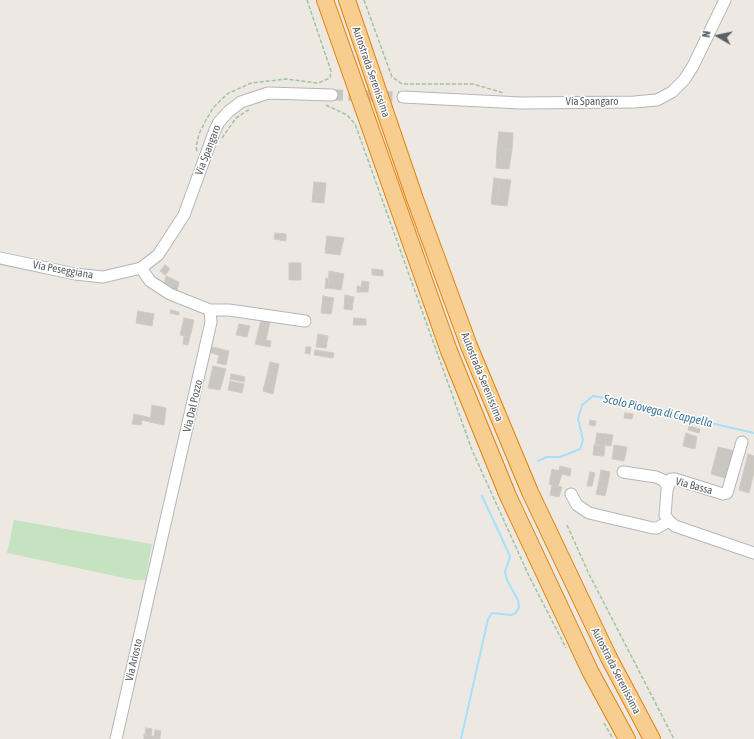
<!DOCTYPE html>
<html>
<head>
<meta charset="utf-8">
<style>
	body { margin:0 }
	#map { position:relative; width:754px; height:739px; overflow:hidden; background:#ede9e2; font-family:"Asap Condensed",sans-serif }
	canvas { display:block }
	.north { position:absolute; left:698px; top:16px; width:40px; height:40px; -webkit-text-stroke:3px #fff; paint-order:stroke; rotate:279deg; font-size:11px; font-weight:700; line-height:16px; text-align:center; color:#5b5f62 }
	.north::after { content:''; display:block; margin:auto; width:14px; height:18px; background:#5b5f62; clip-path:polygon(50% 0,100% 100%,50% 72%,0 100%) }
</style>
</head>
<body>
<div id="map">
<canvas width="754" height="739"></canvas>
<div class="north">N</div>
</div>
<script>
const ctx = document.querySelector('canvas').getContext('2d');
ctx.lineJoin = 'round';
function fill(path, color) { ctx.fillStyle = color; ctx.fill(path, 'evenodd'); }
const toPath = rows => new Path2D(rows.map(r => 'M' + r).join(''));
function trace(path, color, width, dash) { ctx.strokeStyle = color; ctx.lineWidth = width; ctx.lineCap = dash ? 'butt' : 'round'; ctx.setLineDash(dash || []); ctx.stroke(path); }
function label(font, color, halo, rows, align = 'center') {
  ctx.font = font + ' "Asap Condensed",sans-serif'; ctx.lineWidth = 3; ctx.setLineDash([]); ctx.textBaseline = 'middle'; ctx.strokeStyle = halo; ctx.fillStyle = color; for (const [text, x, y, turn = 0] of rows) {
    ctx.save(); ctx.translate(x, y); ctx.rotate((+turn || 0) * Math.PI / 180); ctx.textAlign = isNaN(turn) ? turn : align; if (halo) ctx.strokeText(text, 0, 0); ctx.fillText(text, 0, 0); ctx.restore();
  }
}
fill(toPath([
	[14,520,152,544,145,580,134,580,7,553]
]), '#c5e3c0');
trace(toPath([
	[538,461,547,457,560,457,580,449,583,440,578,419,582,405,593,396,600,397,667,415,689,418,754,433],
	[461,739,488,619,492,613,511,615,516,613,519,607,518,600,507,580,505,572,510,556,482,496]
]), '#a5e1fa', 2);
const building = toPath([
	[499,132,513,133,512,150,497,149,499,132],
	[497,149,512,150,509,169,496,168,497,149],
	[494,178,500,179,497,205,491,204,494,178],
	[500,179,511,180,507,206,497,205,500,179],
	[314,182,326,183,324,203,312,202,314,182],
	[275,233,286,234,286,241,274,239,275,233],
	[327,236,344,238,340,255,325,253,327,236],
	[289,263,301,263,301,280,289,280,289,263],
	[165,265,170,269,165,275,160,271,165,265],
	[372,269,383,270,383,276,372,275,372,269],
	[329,271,344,274,341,290,328,288,329,271],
	[166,276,179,282,177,291,171,289,172,286,164,284,166,276],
	[326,278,330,279,328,288,325,289,326,278],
	[362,281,369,282,368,292,357,292,357,286,361,287,362,281],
	[345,295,354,297,352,310,344,309,345,295],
	[323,296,334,298,331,314,321,313,323,296],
	[171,310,179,312,179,315,170,313,171,310],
	[138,311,154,314,152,326,136,323,138,311],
	[184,318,194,320,190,337,180,335,184,318],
	[354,318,366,319,366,325,353,325,354,318],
	[261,320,270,322,266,340,271,341,270,347,255,344,261,320],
	[239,324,250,326,247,337,236,335,239,324],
	[318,334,328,336,326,348,316,347,318,334],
	[184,336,190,337,188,345,183,344,184,336],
	[211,347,217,348,215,354,209,352,211,347],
	[306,347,311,347,310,354,305,353,306,347],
	[217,348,229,351,226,365,217,363,219,355,215,354,217,348],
	[315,350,334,353,333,358,314,355,315,350],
	[270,362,279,364,273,394,263,391,270,362],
	[213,366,226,369,220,390,208,388,213,366],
	[231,374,245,377,244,382,230,379,231,374],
	[230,381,244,384,242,393,228,390,230,381],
	[152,405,166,408,164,425,150,422,152,405],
	[625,413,633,414,632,419,624,418,625,413],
	[134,414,143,416,141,425,132,424,134,414],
	[143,416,150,418,150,422,142,420,143,416],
	[590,420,596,421,595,426,589,425,590,420],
	[689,426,700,429,699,433,688,430,689,426],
	[597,433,606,434,605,446,595,444,597,433],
	[686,433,697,437,695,449,683,446,686,433],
	[606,434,613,435,611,446,605,445,606,434],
	[594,445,605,446,604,456,593,455,594,445],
	[614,445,627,447,624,461,612,459,614,445],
	[718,447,735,451,732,461,730,461,725,478,711,474,718,447],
	[748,454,754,456,754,472,749,493,739,490,748,454],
	[560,466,571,469,570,476,562,474,558,486,549,484,552,469,559,471,560,466],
	[601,470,610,472,607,488,598,486,601,470],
	[590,472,595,473,592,486,587,486,590,472],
	[552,485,562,487,559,497,550,495,552,485],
	[598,486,607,488,605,496,596,494,598,486],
	[146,728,152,729,151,736,145,735,146,728],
	[155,730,161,731,160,737,154,737,155,730],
	[144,735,160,737,160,739,144,739,144,735]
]);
fill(building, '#cac6c2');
trace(building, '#d1cac1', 1);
trace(toPath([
	[332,95,403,97]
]), '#c8c6c2', 11, [11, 5.5]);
const minor = toPath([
	[403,97,521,103,634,102,657,100,672,92,684,80,693,66,725,0],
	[0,258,75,274,103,277,141,268,158,255,184,215,215,130,219,122,229,111,241,102,268,93,332,95],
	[210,310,229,310,305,321],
	[742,442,727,493,723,494,675,479,671,479,667,490,665,515,669,521,675,526,754,553],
	[623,472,656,477,663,480,668,487],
	[571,494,577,505,589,513,653,528,657,528,669,521],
	[116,739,211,322,210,310,170,294,150,281,141,268]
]);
const highway = toPath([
	[325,0,449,351,508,496,590,671,627,739],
	[347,0,415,199,469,346,530,492,609,658,652,739]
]);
trace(minor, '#b3b6b9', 13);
trace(highway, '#e3820c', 18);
trace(toPath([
	[364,0,392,77,402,84,473,84,504,93],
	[326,105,347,115,355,124,472,450,529,576,566,648],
	[222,138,236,118,250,109],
	[197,151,196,147,199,134,206,120,213,108,227,94,251,83,286,79,318,83,330,78,331,71,307,0],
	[567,525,588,572,674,739],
	[604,723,613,739]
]), '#9bc6a1', 1.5, [4, 2]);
trace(minor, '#fff', 11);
trace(highway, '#f7ce8f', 16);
label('11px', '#5b5f62', '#fff', [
	["Autostrada Serenissima",371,72,71],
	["Via Spangaro",592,102],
	["Via Spangaro",208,150,-69],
	["Via Peseggiana",63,270,10],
	["Autostrada Serenissima",482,377,68],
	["Via Dal Pozzo",193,406,-77],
	["Via Bassa",694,486,15],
	["Via Ariosto",134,660,-77],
	["Autostrada Serenissima",616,671,63]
]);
label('italic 12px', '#3e779a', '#fff', [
	["Scolo Piovega di Cappella",658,411,13]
]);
</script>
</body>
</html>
